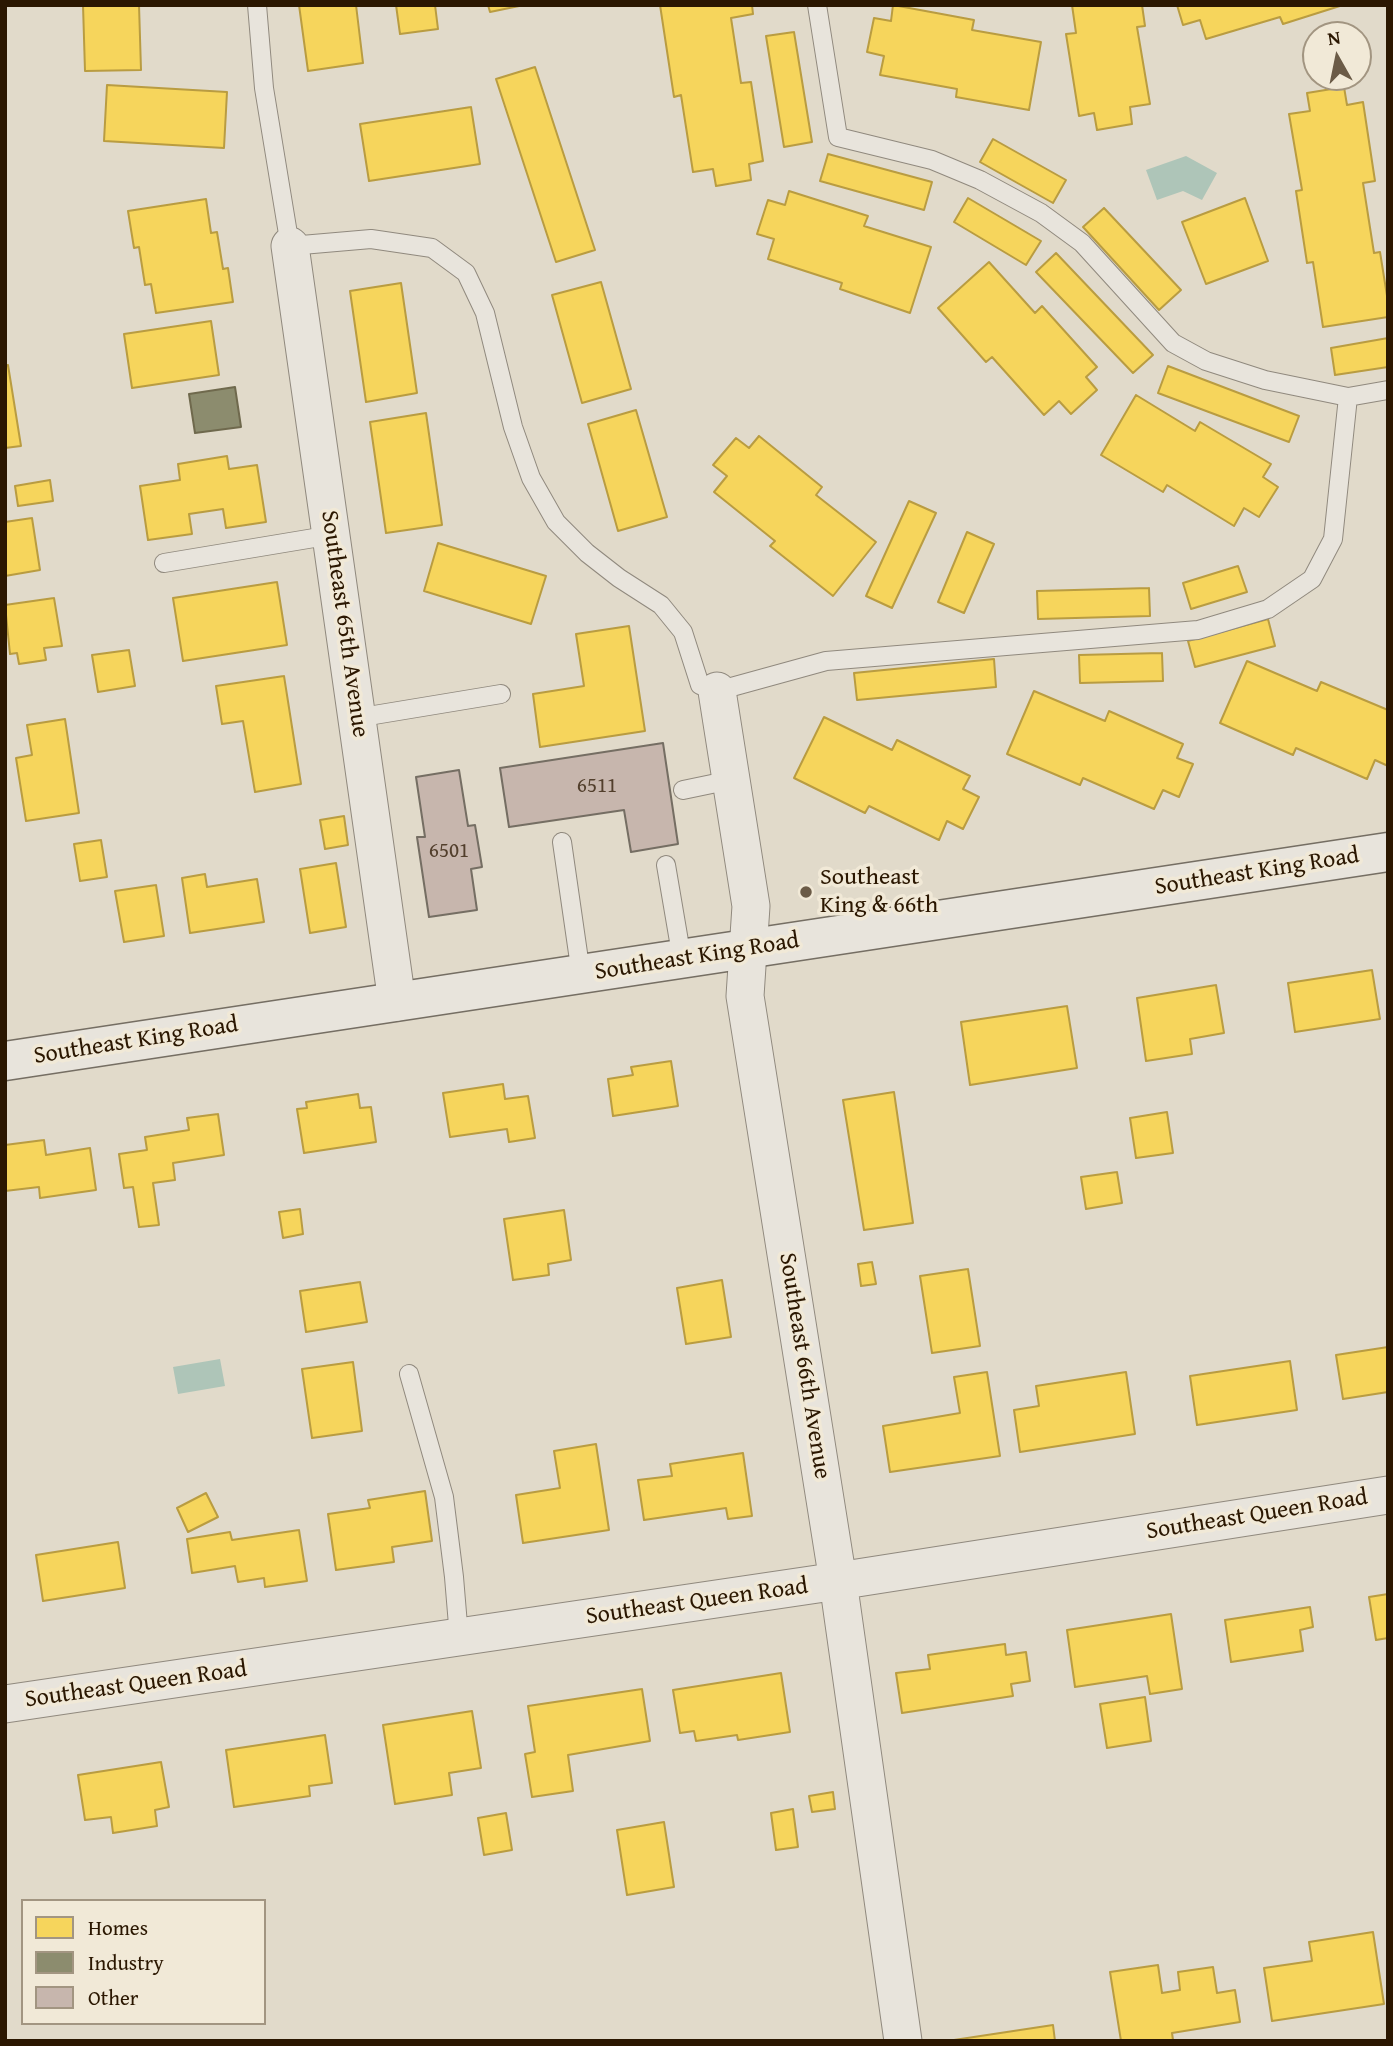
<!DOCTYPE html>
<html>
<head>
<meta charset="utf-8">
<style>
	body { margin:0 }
	#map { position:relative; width:1393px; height:2046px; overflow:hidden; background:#e1daca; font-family:"Gentium Book Plus",serif }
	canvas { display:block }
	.frame { position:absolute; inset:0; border:7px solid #2b1701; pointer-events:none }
	.legend { position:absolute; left:21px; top:1899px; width:245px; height:126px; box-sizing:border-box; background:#f1e9d7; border:2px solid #a29581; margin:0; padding:9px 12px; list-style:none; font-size:21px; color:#2b1701 }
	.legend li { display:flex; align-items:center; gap:14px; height:35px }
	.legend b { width:35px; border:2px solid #a29581 }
	.north { position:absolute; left:1302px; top:21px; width:70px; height:70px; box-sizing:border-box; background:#f1e9d7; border:2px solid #a29581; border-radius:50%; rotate:351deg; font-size:19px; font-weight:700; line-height:28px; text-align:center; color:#2b1701 }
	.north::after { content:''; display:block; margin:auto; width:24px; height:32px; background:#6b5b47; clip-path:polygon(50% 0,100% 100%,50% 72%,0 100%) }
</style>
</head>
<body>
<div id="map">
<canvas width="1393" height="2046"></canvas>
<div class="frame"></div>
<ul class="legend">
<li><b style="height:19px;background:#f6d55c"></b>Homes</li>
<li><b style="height:19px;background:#8c8c6e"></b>Industry</li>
<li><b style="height:19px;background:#c7b6ad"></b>Other</li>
</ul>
<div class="north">N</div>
</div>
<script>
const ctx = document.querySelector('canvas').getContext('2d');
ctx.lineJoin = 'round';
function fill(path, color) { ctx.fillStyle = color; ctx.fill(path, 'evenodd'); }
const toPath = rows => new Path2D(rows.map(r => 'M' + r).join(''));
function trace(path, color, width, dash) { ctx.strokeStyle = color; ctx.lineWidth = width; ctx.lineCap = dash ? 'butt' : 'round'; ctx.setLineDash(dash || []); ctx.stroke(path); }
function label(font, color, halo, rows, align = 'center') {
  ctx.font = font + ' "Gentium Book Plus",serif'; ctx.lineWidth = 7; ctx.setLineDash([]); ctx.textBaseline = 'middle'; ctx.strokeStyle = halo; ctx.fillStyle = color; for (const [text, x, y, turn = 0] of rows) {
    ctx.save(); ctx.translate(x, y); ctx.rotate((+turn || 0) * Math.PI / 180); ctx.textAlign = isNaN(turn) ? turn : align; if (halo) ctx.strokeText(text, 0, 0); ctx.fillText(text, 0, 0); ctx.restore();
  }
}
fill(toPath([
	[1186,156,1217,173,1202,200,1183,191,1157,200,1146,170],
	[220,1359,225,1386,178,1394,173,1367]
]), '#aec5b8');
const homes = toPath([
	[83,5,139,5,141,70,85,71,83,5],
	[299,5,356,5,363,63,308,71,299,5],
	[396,5,435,5,438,29,400,34,396,5],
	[488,5,524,5,490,12,488,5],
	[660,5,752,5,753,14,731,18,741,83,751,82,763,161,749,164,751,180,716,186,713,169,693,172,681,95,674,97,660,5],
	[893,5,974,20,972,30,1041,42,1029,110,956,97,957,89,880,75,884,56,867,52,874,18,891,21,893,5],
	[1072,5,1142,5,1145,26,1137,27,1150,104,1130,107,1132,124,1097,130,1094,113,1079,116,1066,34,1076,33,1072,5],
	[1177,5,1343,5,1283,24,1280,17,1206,39,1200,20,1183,25,1177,5],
	[794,32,812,142,784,147,766,36,794,32],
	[535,67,595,250,556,262,496,79,535,67],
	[107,85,227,92,224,148,104,141,107,85],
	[1344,87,1347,105,1363,102,1375,181,1363,183,1374,253,1380,252,1388,302,1388,317,1323,327,1313,262,1307,263,1296,191,1302,190,1289,114,1310,111,1307,93,1344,87],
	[471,107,480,164,369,181,360,124,471,107],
	[993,139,1066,180,1053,203,980,162,993,139],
	[828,154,932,182,924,210,820,181,828,154],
	[789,191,868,216,864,226,931,247,910,313,840,289,842,283,768,259,774,239,757,234,768,200,785,205,789,191],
	[968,198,1041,241,1026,265,954,222,968,198],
	[1245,198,1268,261,1206,284,1182,222,1245,198],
	[206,199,211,233,217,232,223,269,228,268,233,302,156,313,151,284,145,285,139,247,134,248,128,211,206,199],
	[1104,208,1181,290,1159,310,1083,227,1104,208],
	[1056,253,1153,355,1133,373,1036,272,1056,253],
	[989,262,1035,313,1042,306,1097,367,1086,377,1097,390,1071,414,1059,401,1044,415,992,357,986,362,938,308,989,262],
	[601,282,631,389,582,403,552,295,601,282],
	[401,283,417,393,366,402,350,291,401,283],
	[211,321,219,375,132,388,124,334,211,321],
	[1388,338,1388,367,1335,375,1331,348,1388,338],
	[8,365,21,446,5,448,5,366,8,365],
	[1168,366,1299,416,1289,442,1158,393,1168,366],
	[1136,395,1195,431,1200,422,1271,464,1263,477,1278,487,1259,517,1244,508,1234,526,1167,485,1163,492,1101,455,1136,395],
	[636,410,667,517,618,531,588,424,636,410],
	[426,413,442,525,386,533,370,422,426,413],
	[759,436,822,487,816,495,876,542,833,596,770,546,775,541,714,492,727,476,713,465,736,438,749,448,759,436],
	[227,456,229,469,257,465,266,522,226,528,223,509,189,514,192,534,148,540,140,486,180,480,178,464,227,456],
	[50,480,53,501,18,506,15,486,50,480],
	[909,501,936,513,892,608,866,596,909,501],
	[32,518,40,570,5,576,5,522,32,518],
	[967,532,994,544,964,613,938,602,967,532],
	[438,543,546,576,531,624,424,591,438,543],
	[1238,566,1247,592,1191,609,1183,583,1238,566],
	[277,582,287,645,183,661,173,598,277,582],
	[1149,588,1150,616,1038,619,1037,591,1149,588],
	[54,598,62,646,44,648,46,660,19,664,17,653,10,654,5,605,54,598],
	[1268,619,1275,646,1195,667,1188,641,1268,619],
	[629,626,645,731,540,747,533,694,584,686,576,634,629,626],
	[129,650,135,686,98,692,92,655,129,650],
	[1162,653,1163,681,1080,683,1079,655,1162,653],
	[994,659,996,687,857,700,854,673,994,659],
	[1247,661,1317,691,1321,682,1388,710,1388,766,1375,760,1367,779,1296,748,1293,755,1220,723,1247,661],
	[284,676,301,784,255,792,243,721,222,724,216,686,284,676],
	[1034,691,1105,721,1109,711,1183,744,1177,758,1193,764,1179,797,1163,790,1154,809,1083,778,1080,785,1007,754,1034,691],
	[824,717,892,750,897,740,970,776,963,789,979,797,963,829,947,821,939,840,869,806,865,813,794,778,824,717],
	[65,719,79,813,26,821,16,758,32,755,27,725,65,719],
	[344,816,348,845,325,849,320,820,344,816],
	[101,840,107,877,80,881,74,844,101,840],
	[336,863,346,927,310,933,300,869,336,863],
	[205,874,207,887,257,879,264,922,190,933,182,878,205,874],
	[156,885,164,936,124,942,115,891,156,885],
	[1372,970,1380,1019,1295,1032,1288,983,1372,970],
	[1216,985,1224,1033,1190,1039,1192,1054,1146,1061,1137,998,1216,985],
	[1067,1006,1077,1068,970,1085,961,1022,1067,1006],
	[671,1061,678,1106,613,1116,608,1079,633,1075,631,1067,671,1061],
	[503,1084,505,1099,528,1096,535,1138,509,1142,507,1129,450,1137,443,1093,503,1084],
	[894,1092,913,1223,864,1230,843,1100,894,1092],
	[358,1094,360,1108,371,1107,376,1142,304,1153,297,1109,307,1108,306,1102,358,1094],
	[1167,1112,1173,1153,1136,1158,1130,1118,1167,1112],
	[218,1114,224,1155,173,1163,175,1180,153,1183,159,1225,139,1227,133,1187,124,1188,119,1154,147,1150,145,1137,189,1130,187,1118,218,1114],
	[44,1140,46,1155,90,1148,96,1190,40,1198,39,1187,5,1191,5,1145,44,1140],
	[1117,1172,1122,1203,1086,1209,1081,1177,1117,1172],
	[300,1209,303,1234,283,1238,279,1212,300,1209],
	[564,1210,571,1260,548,1264,549,1275,513,1280,504,1219,564,1210],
	[872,1262,876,1284,861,1286,858,1264,872,1262],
	[968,1269,980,1346,932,1353,920,1276,968,1269],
	[722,1280,731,1337,686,1344,677,1288,722,1280],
	[360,1282,367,1322,306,1332,300,1291,360,1282],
	[1388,1347,1388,1392,1343,1399,1336,1355,1388,1347],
	[1290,1361,1297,1410,1197,1425,1190,1376,1290,1361],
	[353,1362,362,1431,312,1438,302,1369,353,1362],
	[987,1372,1000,1456,890,1472,883,1426,960,1413,954,1377,987,1372],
	[1126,1372,1135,1434,1020,1452,1014,1410,1039,1406,1036,1386,1126,1372],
	[596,1444,609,1530,523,1543,516,1495,560,1488,554,1451,596,1444],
	[743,1453,752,1516,728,1519,726,1508,644,1520,638,1480,672,1476,670,1464,743,1453],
	[425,1491,432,1541,392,1547,394,1562,336,1570,328,1514,370,1508,368,1500,425,1491],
	[206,1493,218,1517,188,1532,177,1508,206,1493],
	[299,1530,307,1581,265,1587,264,1578,238,1582,235,1566,192,1573,187,1539,230,1532,232,1540,299,1530],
	[118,1542,125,1588,43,1601,36,1555,118,1542],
	[1388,1594,1388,1638,1376,1640,1369,1597,1388,1594],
	[1310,1607,1313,1627,1300,1630,1303,1651,1231,1662,1225,1620,1310,1607],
	[1171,1614,1182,1689,1150,1694,1147,1676,1075,1687,1067,1630,1171,1614],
	[1005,1644,1006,1655,1026,1652,1030,1681,1011,1684,1013,1696,902,1713,896,1673,930,1669,928,1655,1005,1644],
	[781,1673,790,1732,738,1740,737,1735,696,1741,694,1731,680,1733,673,1690,781,1673],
	[642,1689,650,1741,568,1755,573,1791,532,1797,525,1754,535,1752,528,1706,642,1689],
	[1145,1697,1151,1741,1107,1748,1100,1704,1145,1697],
	[472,1711,481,1768,449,1773,452,1795,395,1804,383,1725,472,1711],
	[325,1735,332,1783,309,1786,310,1796,234,1807,226,1750,325,1735],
	[161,1762,169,1807,155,1810,157,1826,113,1833,111,1817,85,1820,78,1775,161,1762],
	[833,1792,835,1809,812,1812,809,1796,833,1792],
	[793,1809,798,1847,776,1850,771,1813,793,1809],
	[506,1813,512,1850,484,1855,478,1818,506,1813],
	[664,1822,674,1887,627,1895,617,1830,664,1822],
	[1373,1932,1384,2004,1272,2021,1264,1968,1312,1961,1309,1942,1373,1932],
	[1158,1965,1162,1993,1180,1990,1178,1972,1213,1967,1217,1993,1235,1990,1240,2022,1172,2033,1173,2040,1171,2041,1121,2041,1110,1972,1158,1965],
	[1053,2025,1055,2041,954,2041,954,2040,1053,2025]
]);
fill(homes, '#f6d55c');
trace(homes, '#b99c41', 2);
const industry = toPath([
	[235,387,241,427,195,433,189,394,235,387]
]);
fill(industry, '#8c8c6e');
trace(industry, '#6f694d', 2);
const building = toPath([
	[663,743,678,844,631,852,624,810,509,827,500,768,663,743],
	[459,770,468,826,475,825,482,867,471,869,477,910,429,917,417,837,425,837,416,777,459,770]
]);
fill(building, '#c7b6ad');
trace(building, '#756e63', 2);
const lane = toPath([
	[257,5,264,88,290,246,371,239,432,248,466,273,485,313,513,427,531,478,556,522,587,553,619,578,661,605,683,632,700,685,717,691,826,661,1198,630,1268,609,1312,579,1333,539,1348,397,1388,390],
	[817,5,838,137,932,160,980,180,1041,213,1082,243,1173,343,1206,361,1265,380,1348,397],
	[164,563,332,535],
	[356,718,501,694],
	[683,790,731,780],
	[562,842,581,974],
	[666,865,682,959],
	[409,1374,444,1497,454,1577,459,1637]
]);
const street = toPath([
	[290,246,397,1002],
	[717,691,751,906,745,996,838,1581,903,2041],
	[5,1704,838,1581,1388,1495]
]);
const secondary = toPath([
	[5,1061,1388,852]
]);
trace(lane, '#90897e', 20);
trace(street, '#90897e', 39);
trace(secondary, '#756e63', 41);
trace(lane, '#e8e4dc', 18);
trace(street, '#e8e4dc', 37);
trace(secondary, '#e8e4dc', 38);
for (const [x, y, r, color] of [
	[806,892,7,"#6b5b47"]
]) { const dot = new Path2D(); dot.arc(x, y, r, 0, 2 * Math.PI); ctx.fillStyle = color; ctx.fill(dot); trace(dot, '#f1e9d7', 2.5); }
label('21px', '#523f2c', null, [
	["6511",597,787],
	["6501",449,852]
]);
label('24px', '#2b1701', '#f1e9d7', [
	["Southeast 65th Avenue",344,624,82],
	["Southeast King Road",1257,872,-9],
	["Southeast King Road",697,957,-9],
	["Southeast King Road",136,1041,-9],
	["Southeast 66th Avenue",804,1366,81],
	["Southeast Queen Road",1257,1515,-9],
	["Southeast Queen Road",697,1602,-8],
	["Southeast Queen Road",136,1685,-8]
]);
label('24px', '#2b1701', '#f1e9d7', [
	["Southeast",820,878],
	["King & 66th",820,906]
], 'left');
</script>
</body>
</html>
